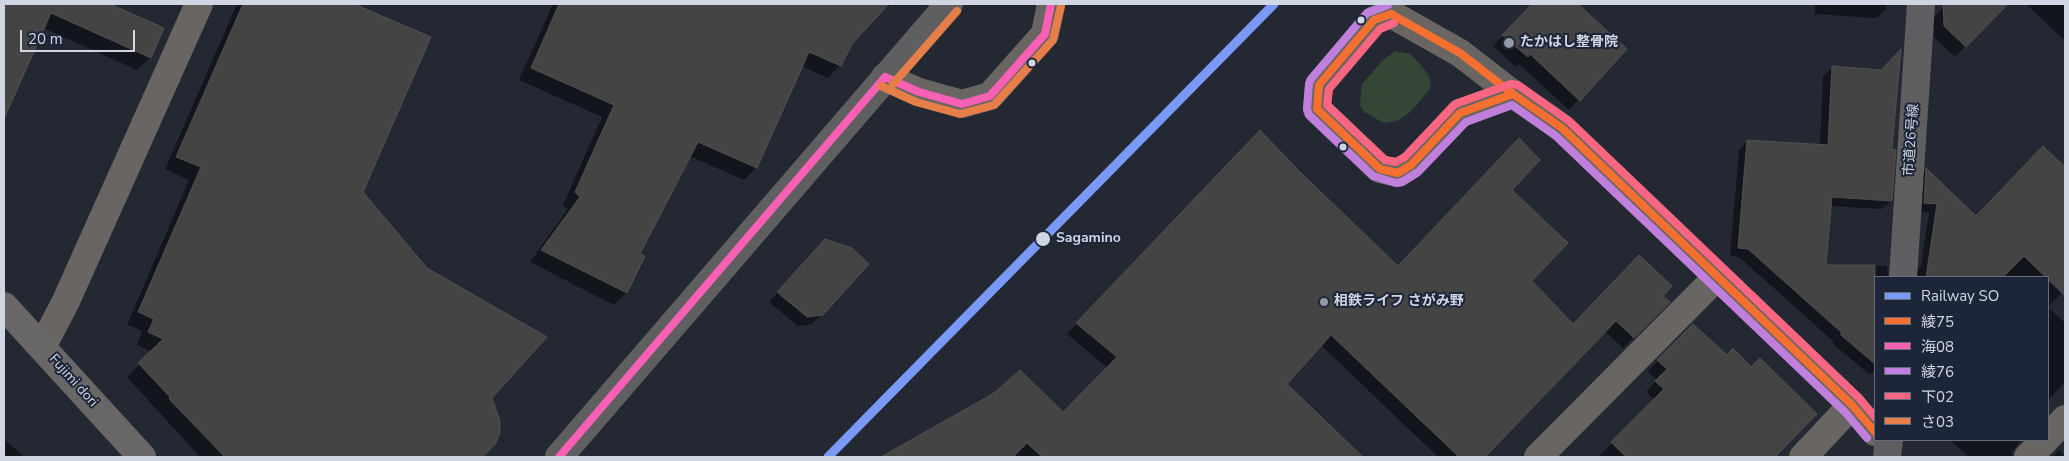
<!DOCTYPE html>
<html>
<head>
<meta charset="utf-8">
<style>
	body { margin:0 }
	#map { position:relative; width:2069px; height:461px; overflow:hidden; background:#232833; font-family:"Nunito Sans","Noto Sans JP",sans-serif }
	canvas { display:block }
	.frame { position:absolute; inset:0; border:5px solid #d0d6e3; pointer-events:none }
	.legend { position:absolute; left:1874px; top:276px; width:175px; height:165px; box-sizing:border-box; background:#1d2639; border:1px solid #656c7d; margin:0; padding:6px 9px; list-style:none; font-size:15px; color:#d0d6e3 }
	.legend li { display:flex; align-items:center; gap:10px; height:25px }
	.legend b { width:25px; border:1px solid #656c7d }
	.scale { position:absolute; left:20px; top:30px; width:115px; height:22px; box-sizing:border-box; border:2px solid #d0d6e3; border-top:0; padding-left:6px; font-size:15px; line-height:18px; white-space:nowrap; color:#d0d6e3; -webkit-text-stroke:4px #1d2639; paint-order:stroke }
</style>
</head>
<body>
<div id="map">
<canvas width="2069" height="461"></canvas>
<div class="frame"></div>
<ul class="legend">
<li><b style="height:6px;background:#7a99f7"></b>Railway SO</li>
<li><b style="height:6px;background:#f46f30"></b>綾75</li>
<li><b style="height:6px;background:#f860b3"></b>海08</li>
<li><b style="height:6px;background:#c07fdc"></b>綾76</li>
<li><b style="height:6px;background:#fa6682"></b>下02</li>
<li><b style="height:6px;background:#e57e49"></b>さ03</li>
</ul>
<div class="scale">20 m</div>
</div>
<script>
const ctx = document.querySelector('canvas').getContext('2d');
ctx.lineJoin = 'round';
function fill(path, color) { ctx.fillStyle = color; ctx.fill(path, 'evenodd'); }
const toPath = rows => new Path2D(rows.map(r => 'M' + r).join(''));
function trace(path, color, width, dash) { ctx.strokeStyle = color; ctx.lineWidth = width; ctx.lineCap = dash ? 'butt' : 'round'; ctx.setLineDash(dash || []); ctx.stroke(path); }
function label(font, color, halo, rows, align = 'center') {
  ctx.font = font + ' "Nunito Sans","Noto Sans JP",sans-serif'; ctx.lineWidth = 4; ctx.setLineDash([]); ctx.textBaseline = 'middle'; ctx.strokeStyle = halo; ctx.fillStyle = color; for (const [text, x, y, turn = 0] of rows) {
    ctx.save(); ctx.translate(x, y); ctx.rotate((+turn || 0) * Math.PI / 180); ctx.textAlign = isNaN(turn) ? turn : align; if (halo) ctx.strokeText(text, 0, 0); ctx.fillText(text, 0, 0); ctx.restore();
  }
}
fill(toPath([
	[1395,51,1410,54,1420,64,1429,76,1431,87,1422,99,1408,114,1397,121,1384,123,1364,112,1360,105,1362,84,1383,60]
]), '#344636');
fill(toPath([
	[4,4,107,4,163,29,150,58,137,70,43,28,12,97,4,106],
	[237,4,351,4,429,38,361,193,491,398,495,442,481,457,200,457,127,377,152,352,137,345,142,331,127,325,189,180,165,169],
	[553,4,603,4,626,14,631,4,891,4,883,11,880,11,851,44,840,65,828,78,801,66,756,168,744,180,689,156,638,254,644,257,626,293,614,305,530,262,568,209,563,205,602,117,519,80],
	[1533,4,1576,4,1625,49,1569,110,1519,64,1516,67,1493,46],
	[1815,4,1886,4,1886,9,1876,18,1815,14],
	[1946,4,2006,4,1955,57,1934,37,1934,17],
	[2026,4,2065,4,2065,41],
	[1832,67,1891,151,1891,201,1882,209,1830,206,1825,266,1887,266,1888,277,1875,277,1875,370,1870,375,1833,344,1833,341,1739,257,1730,256,1739,150,1747,141,1820,146,1823,76],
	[1249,142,1298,172,1398,267,1511,190,1530,281,1573,325,1661,296,1668,302,1623,348,1604,331,1483,457,1438,457,1321,345,1286,384,1361,457,897,457,913,440,1063,414,1108,368,1067,334],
	[2043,148,2065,169,2065,289,2048,307,2048,277,1911,277,1911,275,1921,266,1929,212,1915,211,1918,178,1926,170,1976,218],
	[816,250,822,314,812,324,798,326,769,302],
	[2048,307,2065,323,2065,382,2048,400],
	[1693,325,1726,357,1751,369,1816,414,1774,457,1598,457,1655,400,1646,392,1657,380,1648,371],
	[4,439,24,457,4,457],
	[1950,440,2021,440,2012,452,2012,457,1969,457],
	[2059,450,2065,457,2052,457]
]), '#0007');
const building = toPath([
	[4,4,110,4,164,28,151,58,51,13,4,119,4,4],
	[243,4,354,4,431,37,363,192,427,268,547,337,492,398,500,421,500,432,496,443,483,457,225,457,169,399,170,397,138,363,163,339,148,332,154,319,138,312,201,167,176,157,243,4],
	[559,4,889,4,852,44,841,66,809,52,757,168,698,142,640,254,645,256,627,293,541,250,580,197,575,192,614,105,531,68,559,4],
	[1532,4,1578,4,1627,49,1580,101,1530,54,1528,57,1502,35,1532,4],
	[1943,4,2008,4,1966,47,1944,26,1943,4],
	[1901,49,1892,149,1896,150,1892,201,1832,197,1826,265,1875,265,1875,364,1841,335,1841,332,1748,249,1738,248,1747,140,1828,145,1832,66,1881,70,1901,49],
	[1260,130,1299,171,1398,266,1519,138,1540,160,1512,190,1568,243,1532,281,1573,324,1639,255,1672,286,1663,296,1670,302,1634,338,1616,321,1485,457,1459,457,1331,335,1287,384,1363,457,1042,457,1027,443,1013,457,881,457,994,393,1020,370,1063,412,1117,357,1076,323,1260,130],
	[2043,146,2065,167,2065,296,2024,256,2003,277,1926,277,1937,204,1924,203,1926,168,1976,216,2043,146],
	[825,239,852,248,869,264,823,315,807,317,777,292,825,239],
	[1693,324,1727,355,1733,348,1751,367,1760,358,1817,414,1775,457,1626,457,1611,442,1664,389,1655,381,1667,369,1657,360,1693,324]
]);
fill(building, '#454445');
trace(building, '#514f51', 1);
trace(toPath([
	[885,77,919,92,962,104,990,96,1045,34,1051,4],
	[1513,94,1460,113,1411,165,1398,173,1380,169,1317,109,1319,85,1374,20,1391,14,1460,53,1513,94,1562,128,1852,405,1875,432],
	[42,347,66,301,199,4],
	[2048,437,2065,419],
	[1538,457,1717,277],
	[1803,457,1852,405],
	[2028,457,2045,440]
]), '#696563', 28);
trace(toPath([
	[1903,277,1921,4],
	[559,457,949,4],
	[1887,457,1889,440]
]), '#5f5e60', 28);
trace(toPath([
	[4,306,142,457]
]), '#696667', 28);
trace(toPath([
	[1391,14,1460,53,1513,94,1460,113,1411,165,1398,173,1380,169,1317,109,1319,85,1374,20,1391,14],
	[1513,94,1562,128,1852,405,1875,432]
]), '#f46f30', 8);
trace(toPath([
	[885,77,919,92,962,104,990,96,1045,34,1051,4],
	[559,457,885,77]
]), '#f860b3', 8);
trace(toPath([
	[1388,5,1367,13,1311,79,1309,84,1307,109,1309,115,1373,176,1396,183,1402,182,1418,172,1466,122,1512,105,1556,136,1845,412,1867,438]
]), '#c07fdc', 8);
trace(toPath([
	[1394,23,1380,29,1329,89,1327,105,1385,160,1396,162,1405,157,1455,104,1511,84,1518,85,1569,121,1859,398,1875,417]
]), '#fa6682', 8);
trace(toPath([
	[893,84,957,11],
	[881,86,916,102,960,114,994,105,1053,40,1061,6]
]), '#e57e49', 8);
trace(toPath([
	[828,457,1274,4]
]), '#7a99f7', 9);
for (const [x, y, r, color] of [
	[1361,20,4.5,"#d0d6e3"],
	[1509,43,6,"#9399a5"],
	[1032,63,4.5,"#d0d6e3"],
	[1343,147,4.5,"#d0d6e3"],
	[1043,239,8,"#d0d6e3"],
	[1324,302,5,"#9399a5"]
]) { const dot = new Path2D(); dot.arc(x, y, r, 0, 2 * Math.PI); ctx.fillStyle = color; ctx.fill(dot); trace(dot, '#1d2639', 2); }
label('bold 14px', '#d0d6e3', '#1d2639', [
	["たかはし整骨院",1520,43],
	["相鉄ライフ さがみ野",1334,302]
], 'left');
label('14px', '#d0d6e3', '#1d2639', [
	["市道26号線",1912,140,-86],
	["Fujimi dori",73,381,48]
]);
label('bold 14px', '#d0d6e3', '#1d2639', [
	["Sagamino",1056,239]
], 'left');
</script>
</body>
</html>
